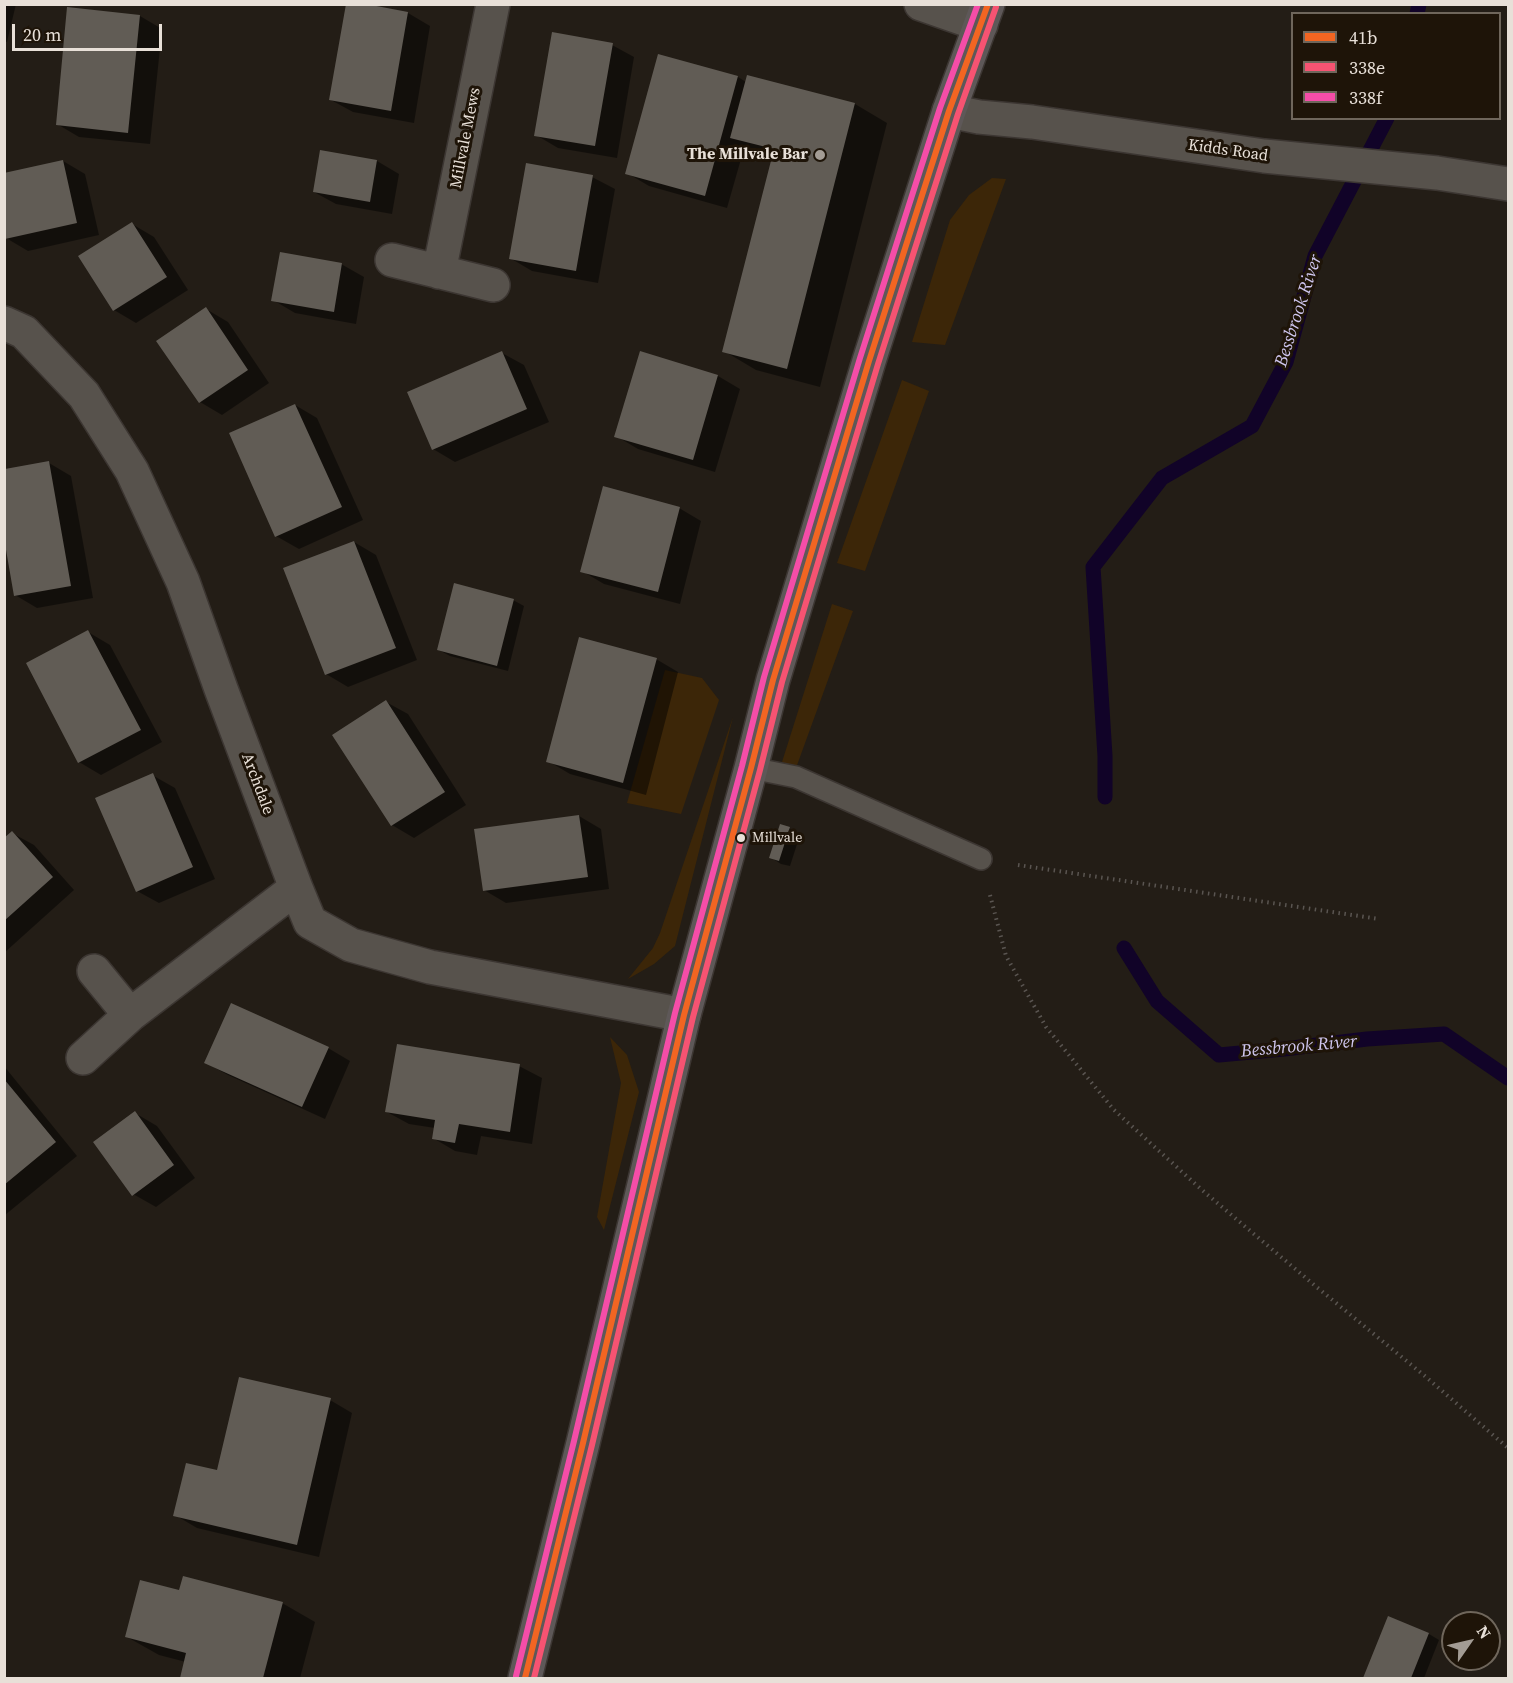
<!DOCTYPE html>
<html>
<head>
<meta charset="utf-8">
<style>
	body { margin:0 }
	#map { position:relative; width:1513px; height:1683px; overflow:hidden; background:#231d16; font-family:"Source Serif 4",serif }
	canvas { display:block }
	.frame { position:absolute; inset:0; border:6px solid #e8e0d8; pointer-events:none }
	.legend { position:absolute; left:1291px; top:12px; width:210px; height:108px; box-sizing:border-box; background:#1e1408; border:2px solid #6f665b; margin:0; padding:8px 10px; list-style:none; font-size:18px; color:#e8e0d8 }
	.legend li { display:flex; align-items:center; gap:12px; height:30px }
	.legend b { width:30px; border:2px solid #6f665b }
	.north { position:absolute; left:1441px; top:1611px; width:60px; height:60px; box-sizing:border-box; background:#1e1408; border:2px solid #6f665b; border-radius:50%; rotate:56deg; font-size:16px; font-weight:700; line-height:24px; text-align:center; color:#e8e0d8 }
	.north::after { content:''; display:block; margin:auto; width:21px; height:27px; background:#a39c94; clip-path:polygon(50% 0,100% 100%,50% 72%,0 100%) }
	.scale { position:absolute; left:12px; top:24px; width:150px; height:27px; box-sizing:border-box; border:3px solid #e8e0d8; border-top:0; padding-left:8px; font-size:18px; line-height:21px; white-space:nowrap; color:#e8e0d8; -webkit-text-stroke:4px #1e1408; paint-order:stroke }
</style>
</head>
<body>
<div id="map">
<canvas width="1513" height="1683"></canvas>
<div class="frame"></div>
<ul class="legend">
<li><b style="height:8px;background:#f26522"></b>41b</li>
<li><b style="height:8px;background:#f65372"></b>338e</li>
<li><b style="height:8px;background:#f54da8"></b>338f</li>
</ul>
<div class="north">N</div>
<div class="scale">20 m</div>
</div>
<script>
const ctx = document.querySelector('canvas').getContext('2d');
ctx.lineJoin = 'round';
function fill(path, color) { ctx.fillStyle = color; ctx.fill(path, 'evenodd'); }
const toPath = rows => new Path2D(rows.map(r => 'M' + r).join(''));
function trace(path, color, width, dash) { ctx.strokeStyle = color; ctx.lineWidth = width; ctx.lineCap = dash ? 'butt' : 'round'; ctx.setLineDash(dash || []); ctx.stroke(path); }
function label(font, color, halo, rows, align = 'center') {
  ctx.font = font + ' "Source Serif 4",serif'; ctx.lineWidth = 6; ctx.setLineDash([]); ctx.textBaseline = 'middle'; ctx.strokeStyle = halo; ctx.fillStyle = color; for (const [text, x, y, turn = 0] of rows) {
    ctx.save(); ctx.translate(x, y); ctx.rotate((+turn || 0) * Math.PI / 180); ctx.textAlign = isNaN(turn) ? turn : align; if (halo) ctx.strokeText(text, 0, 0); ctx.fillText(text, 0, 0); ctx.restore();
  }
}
fill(toPath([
	[992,178,1006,179,945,345,912,342,950,220,969,195],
	[902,380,929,391,865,571,837,563],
	[832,604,853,611,796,768,782,762],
	[665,670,702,678,719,700,681,814,627,803],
	[733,717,675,946,654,964,628,979,653,948,660,933],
	[610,1037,627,1055,639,1092,604,1230,597,1217,621,1083]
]), '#3c2608');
fill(toPath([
	[4,4,16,4,7,42,4,41],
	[408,13,430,26,414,123,353,112,331,100],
	[140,16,162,29,150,144,79,137,57,124],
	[612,45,634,57,617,158,558,148,536,135],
	[659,56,738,77,746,82,855,104,887,123,820,387,756,370,724,351,773,158,764,156,745,145,727,208,649,186,627,173],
	[63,161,85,174,99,235,28,251,6,238,4,231,4,174],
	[377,161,399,174,392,214,336,204,314,192],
	[592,177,615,189,598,283,532,271,510,258],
	[132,224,154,237,188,290,136,323,114,310],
	[341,264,364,277,356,324,295,313,273,300],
	[206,309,228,322,269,383,222,415,200,402],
	[502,353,524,365,549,422,455,462,433,449],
	[641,353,718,376,740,389,715,472,638,449,616,436],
	[295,405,317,418,363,520,299,549,276,536],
	[49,463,71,476,93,598,37,608,15,595,4,536,4,471],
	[679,508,701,521,680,604,604,584,582,571],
	[354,542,376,555,417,660,348,687,326,674],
	[513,600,524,606,508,671,450,656,439,650],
	[88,632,110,645,162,742,101,775,79,762],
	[656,659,678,672,646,795,570,774,548,761],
	[386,702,408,714,466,805,414,838,392,825],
	[152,775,175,788,215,879,159,903,137,891],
	[579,816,601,829,609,889,506,903,484,890],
	[789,828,800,835,790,866,781,864,770,857],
	[12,833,34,845,74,890,4,953,4,840],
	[328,1048,350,1061,325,1119,228,1075,206,1063],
	[4,1066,77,1156,5,1215,4,1214],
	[519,1066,542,1078,532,1144,481,1136,477,1155,455,1151,433,1138,435,1128,409,1124,387,1112],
	[135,1113,157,1126,195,1178,156,1207,133,1194],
	[330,1400,352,1413,319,1557,197,1528,175,1515,218,1472],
	[180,1592,282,1603,315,1622,300,1678,181,1678,186,1662,159,1655,127,1637],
	[1388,1618,1429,1634,1439,1640,1424,1678,1364,1678]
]), '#0007');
trace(toPath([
	[1417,14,1419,4],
	[1105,797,1105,756,1093,567,1162,478,1252,426,1286,362,1315,256,1387,118],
	[1124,948,1157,1001,1219,1055,1284,1049,1367,1039,1444,1034,1508,1078]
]), '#110328', 15);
fill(toPath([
	[346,4,366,4,408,12,391,111,329,100],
	[67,7,140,15,128,133,56,125],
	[552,32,613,43,595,146,534,136],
	[658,54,738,76,705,196,625,174],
	[747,75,855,103,787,369,722,352,774,149,730,138],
	[320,150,377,160,370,202,313,192],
	[63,160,77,223,5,239,4,173],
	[526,163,593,175,576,271,509,259],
	[132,222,167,277,113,311,78,256],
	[280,252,342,263,334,312,271,301],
	[206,307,248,370,199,403,156,341],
	[502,351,527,409,432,450,407,392],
	[640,351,718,375,693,460,614,437],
	[295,404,342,507,275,537,229,433],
	[49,461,71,586,14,596,5,544,5,469],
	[603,486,680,507,658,592,580,572],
	[354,541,396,648,325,675,283,568],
	[454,583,514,599,497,666,437,650],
	[88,630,141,730,78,763,26,663],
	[579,637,657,658,623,783,546,762],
	[386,700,445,792,391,826,332,735],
	[153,773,193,867,136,892,95,798],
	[579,815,588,877,483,891,474,829],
	[780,824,790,827,779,861,769,858],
	[12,831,53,877,4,921,4,838],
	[231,1003,329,1047,302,1107,204,1063],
	[397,1044,520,1064,510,1132,459,1124,455,1143,432,1139,435,1120,385,1112],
	[4,1079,56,1142,4,1185],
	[135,1111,174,1165,132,1196,93,1142],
	[239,1377,331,1398,297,1545,173,1516,186,1463,217,1470],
	[183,1576,283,1602,263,1678,180,1678,186,1653,125,1637,140,1580,179,1590],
	[1388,1616,1429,1633,1411,1678,1363,1678]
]), '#615c55');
const service = toPath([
	[751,768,796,777,981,859]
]);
const minor = toPath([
	[392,260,493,285],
	[439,272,493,4],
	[4,323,24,332,84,395,132,471,183,582,221,689,296,888,310,922,351,945,430,967,684,1015],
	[94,971,130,1015],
	[83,1058,130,1015,296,888]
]);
const tertiary = toPath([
	[921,4,981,25],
	[949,111,979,117,1032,122,1264,156,1437,173,1508,184]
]);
const secondary = toPath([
	[525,1678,583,1443,684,1015,751,768,773,680,869,361,949,111,988,4]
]);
trace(service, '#3c3632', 24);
trace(minor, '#3c3632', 36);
trace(tertiary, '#3c3632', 36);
trace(secondary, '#3c3632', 36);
trace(toPath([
	[1018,865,1379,919],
	[990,895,1006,956,1046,1027,1114,1110,1202,1190,1313,1284,1426,1377,1508,1448]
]), '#5a5551', 4, [1.5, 4.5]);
trace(service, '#57524c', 21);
trace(minor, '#57524c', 33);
trace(tertiary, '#57524c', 33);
trace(secondary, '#5e5858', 33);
trace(toPath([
	[525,1678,583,1443,684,1015,751,768,773,680,869,361,949,111,988,4]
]), '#f26522', 6);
trace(toPath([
	[534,1678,592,1445,693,1017,760,770,782,682,878,364,958,114,996,7]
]), '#f65372', 6);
trace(toPath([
	[516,1676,574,1441,675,1013,742,766,764,677,860,358,940,108,978,4]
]), '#f54da8', 6);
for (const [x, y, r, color] of [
	[820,155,6,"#a39c94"],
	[741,838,5,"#e8e0d8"]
]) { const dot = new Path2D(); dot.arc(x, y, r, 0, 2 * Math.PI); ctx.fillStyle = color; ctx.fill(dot); trace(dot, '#1e1408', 2); }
label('14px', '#e8e0d8', '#1e1408', [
	["Millvale",752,838]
], 'left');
label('16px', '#e8e0d8', '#1e1408', [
	["Millvale Mews",466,138,-79],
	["Kidds Road",1228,151,8],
	["Archdale",257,784,69]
]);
label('bold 16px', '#e8e0d8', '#1e1408', [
	["The Millvale Bar",808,155]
], 'right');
label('italic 18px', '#cfc6ef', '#1e1408', [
	["Bessbrook River",1299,311,-72],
	["Bessbrook River",1299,1047,-5]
]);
</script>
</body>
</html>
